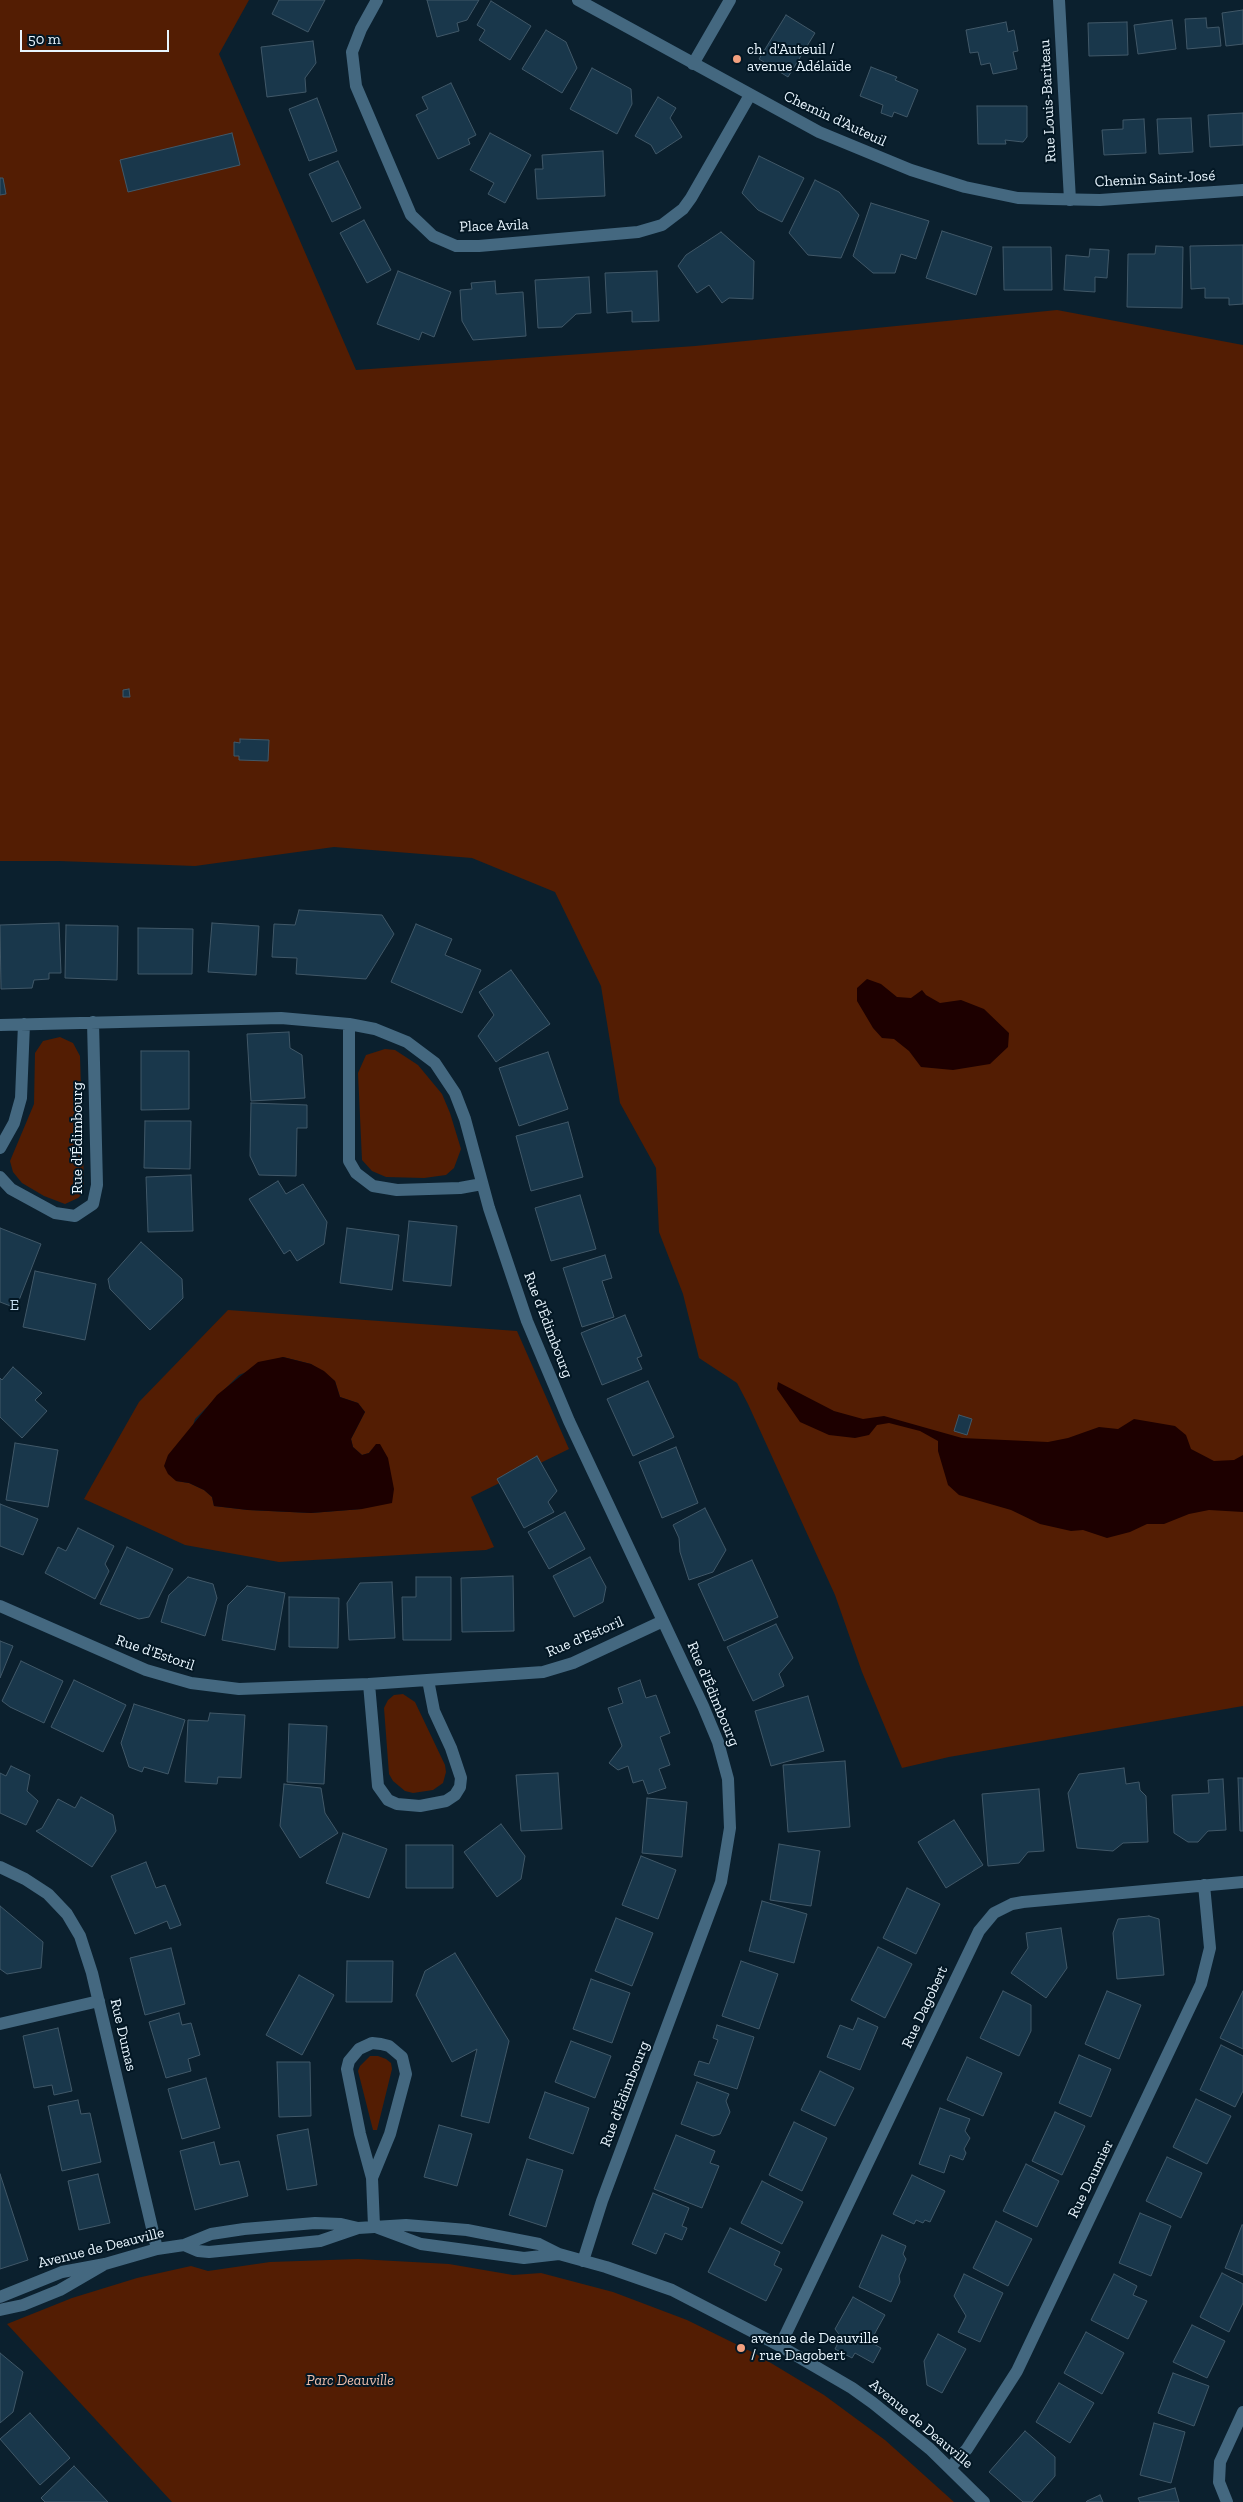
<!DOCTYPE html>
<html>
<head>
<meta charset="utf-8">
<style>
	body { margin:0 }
	#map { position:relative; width:1243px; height:2502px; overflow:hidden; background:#0b202e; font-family:"Zilla Slab",serif }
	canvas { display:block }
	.scale { position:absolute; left:20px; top:30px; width:149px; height:22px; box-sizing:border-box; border:2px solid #e8f5fe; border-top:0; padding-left:6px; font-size:15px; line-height:18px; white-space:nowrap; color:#e8f5fe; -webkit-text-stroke:4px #031724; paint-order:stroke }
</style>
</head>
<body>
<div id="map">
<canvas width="1243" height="2502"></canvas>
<div class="scale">50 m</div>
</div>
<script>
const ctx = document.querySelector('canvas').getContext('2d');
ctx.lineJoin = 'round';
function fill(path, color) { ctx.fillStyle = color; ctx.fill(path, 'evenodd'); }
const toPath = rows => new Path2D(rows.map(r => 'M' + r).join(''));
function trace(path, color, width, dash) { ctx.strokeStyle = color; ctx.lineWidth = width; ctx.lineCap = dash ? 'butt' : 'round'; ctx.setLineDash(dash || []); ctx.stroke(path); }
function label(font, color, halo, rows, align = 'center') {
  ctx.font = font + ' "Zilla Slab",serif'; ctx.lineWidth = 4; ctx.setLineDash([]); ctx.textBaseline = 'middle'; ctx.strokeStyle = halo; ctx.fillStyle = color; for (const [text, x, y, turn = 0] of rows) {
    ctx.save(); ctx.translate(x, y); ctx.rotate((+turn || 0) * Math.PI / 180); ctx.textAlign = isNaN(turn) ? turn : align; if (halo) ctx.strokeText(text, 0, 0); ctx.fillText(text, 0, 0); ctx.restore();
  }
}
fill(toPath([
	[0,0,249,0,219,54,356,370,695,346,1057,310,1243,345,1243,1706,949,1757,902,1768,862,1672,835,1595,748,1404,737,1383,699,1358,683,1294,659,1232,656,1168,620,1103,601,986,555,892,472,858,334,847,195,866,59,861,0,861],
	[60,1037,73,1043,80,1056,84,1184,83,1193,78,1198,65,1204,44,1196,22,1183,13,1172,10,1161,34,1104,35,1053,43,1041],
	[385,1049,395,1050,418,1065,442,1094,450,1113,461,1149,454,1168,446,1175,424,1178,386,1177,372,1171,362,1160,358,1073,366,1055],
	[228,1310,517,1331,569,1449,471,1497,494,1547,486,1550,279,1562,185,1545,84,1499,139,1402],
	[283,1357,311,1364,335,1381,340,1397,358,1403,365,1412,351,1439,353,1447,362,1455,369,1453,372,1449,362,1509,311,1513,248,1510,214,1506,212,1497,204,1490,189,1483,176,1481,195,1419,239,1375],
	[403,1694,415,1702,445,1765,446,1772,443,1783,433,1790,413,1793,405,1791,393,1781,389,1774,384,1708,388,1700,394,1695],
	[370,2056,378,2056,386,2059,391,2063,392,2069,377,2130,373,2130,358,2071,360,2066],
	[358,2259,449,2264,513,2275,541,2273,613,2292,687,2320,756,2354,824,2395,885,2440,954,2502,172,2502,7,2324,72,2298,137,2278,191,2266,208,2271,270,2262]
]), '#531d03');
fill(toPath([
	[867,979,881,984,897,997,911,998,922,990,926,995,940,1003,961,1000,984,1009,1009,1033,1008,1047,990,1064,953,1070,921,1067,909,1051,894,1039,882,1038,873,1028,857,1001,857,988],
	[283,1357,311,1364,324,1371,335,1381,340,1397,358,1403,365,1412,351,1439,353,1447,362,1455,369,1453,376,1444,380,1444,388,1458,394,1489,392,1503,362,1509,311,1513,248,1510,214,1506,212,1497,204,1490,189,1483,176,1481,168,1474,164,1466,168,1455,217,1395,258,1362],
	[778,1382,834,1411,863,1419,884,1416,962,1438,1048,1442,1068,1438,1099,1427,1118,1429,1134,1419,1175,1426,1186,1435,1191,1449,1214,1461,1234,1460,1243,1455,1243,1512,1209,1510,1189,1514,1164,1524,1147,1524,1130,1532,1107,1538,1083,1530,1071,1531,1040,1524,1011,1510,959,1495,948,1485,938,1451,938,1441,920,1431,889,1423,877,1425,869,1435,855,1438,829,1435,800,1422,777,1389]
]), '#1d0000');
const building = toPath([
	[279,0,325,0,308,32,272,14,279,0],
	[427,0,479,0,467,20,457,23,459,31,437,37,427,0],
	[491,1,531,26,510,60,479,40,485,30,477,25,491,1],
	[1243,10,1243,44,1226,46,1222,13,1243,10],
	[786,15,815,33,788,77,759,59,786,15],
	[1206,18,1207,28,1219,27,1221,46,1187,49,1185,19,1206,18],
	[1172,20,1176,49,1138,54,1134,25,1172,20],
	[1006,22,1008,32,1014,30,1018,51,1013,52,1017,69,993,74,990,63,981,65,978,52,970,53,966,30,1006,22],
	[1127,22,1128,55,1089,56,1088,23,1127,22],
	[546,30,566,42,577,68,562,93,522,69,546,30],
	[313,41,316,63,305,78,306,92,267,97,261,47,313,41],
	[871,67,897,77,895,80,918,90,907,117,894,112,892,117,881,113,883,105,860,96,871,67],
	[592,68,631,89,632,104,617,134,570,109,592,68],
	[451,83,476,135,468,139,470,144,438,159,416,115,428,109,422,97,451,83],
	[658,97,676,108,670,118,682,137,656,154,651,145,635,136,658,97],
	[317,98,337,151,309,161,289,109,317,98],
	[977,106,1027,106,1027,137,1023,142,1005,140,1006,144,978,144,977,106],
	[1243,113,1243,145,1210,147,1208,115,1243,113],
	[1191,118,1193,152,1159,154,1157,119,1191,118],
	[1144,119,1146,153,1104,155,1102,130,1123,129,1123,120,1144,119],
	[232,133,240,165,128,192,120,160,232,133],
	[490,133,531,155,505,203,488,194,494,183,470,170,490,133],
	[603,151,605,196,537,199,535,169,543,169,542,155,603,151],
	[759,156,804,178,782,222,758,210,742,193,759,156],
	[338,161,361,208,332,222,309,174,338,161],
	[0,178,3,178,6,194,0,195,0,178],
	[815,180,839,192,859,215,841,258,808,255,789,233,815,180],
	[871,203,929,221,916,259,901,254,895,273,873,273,853,256,871,203],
	[364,220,391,270,367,283,340,233,364,220],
	[942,231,992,247,976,295,926,278,942,231],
	[721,232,754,261,753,299,729,298,722,303,709,285,697,293,678,266,686,255,721,232],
	[1243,245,1243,304,1229,305,1229,298,1205,298,1205,288,1191,289,1190,246,1243,245],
	[1156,246,1183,247,1182,308,1127,307,1128,254,1155,254,1156,246],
	[1003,247,1051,247,1052,290,1004,290,1003,247],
	[1090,249,1109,250,1107,278,1095,277,1095,292,1064,290,1066,255,1089,257,1090,249],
	[398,271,451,292,434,337,422,332,419,340,377,324,398,271],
	[657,271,659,321,632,322,632,311,607,313,605,273,657,271],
	[589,277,591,313,576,314,562,327,538,328,535,280,589,277],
	[495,281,496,294,523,292,526,336,473,340,462,321,460,290,472,289,471,283,495,281],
	[129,689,130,697,123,697,123,690,129,689],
	[240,739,269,740,268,761,239,760,239,756,234,756,234,742,240,743,240,739],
	[299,910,382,915,394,934,366,979,296,974,297,958,272,957,274,924,295,925,299,910],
	[59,923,61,973,49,973,49,979,34,980,32,988,1,989,0,925,59,923],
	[212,923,259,926,256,975,208,972,212,923],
	[416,924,452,939,445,955,481,970,462,1013,391,982,416,924],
	[66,925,118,926,117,980,65,978,66,925],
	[138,928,193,929,192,974,138,974,138,928],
	[511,970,550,1024,496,1062,478,1036,494,1015,479,992,511,970],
	[289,1032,290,1048,302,1055,305,1098,251,1101,247,1034,289,1032],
	[141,1051,189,1051,189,1109,141,1110,141,1051],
	[548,1052,568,1109,519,1126,499,1068,548,1052],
	[251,1103,307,1105,307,1128,297,1128,296,1176,259,1175,250,1156,251,1103],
	[145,1121,191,1121,190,1169,144,1168,145,1121],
	[568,1122,583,1177,531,1191,516,1136,568,1122],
	[191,1175,193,1231,148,1232,146,1177,191,1175],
	[278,1181,286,1194,303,1184,327,1222,324,1244,297,1261,290,1250,284,1254,249,1199,278,1181],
	[580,1195,596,1249,551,1261,535,1208,580,1195],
	[409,1221,457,1226,451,1286,403,1281,409,1221],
	[0,1228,41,1244,16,1308,0,1302,0,1228],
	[347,1228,399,1235,392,1290,340,1283,347,1228],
	[141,1242,182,1279,183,1298,150,1330,110,1289,108,1279,141,1242],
	[605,1255,612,1278,602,1281,614,1317,582,1327,563,1268,605,1255],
	[35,1271,96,1284,85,1340,23,1327,35,1271],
	[625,1315,642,1356,637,1358,642,1369,602,1385,581,1333,625,1315],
	[13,1367,42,1393,35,1400,47,1411,22,1438,0,1417,0,1378,2,1380,13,1367],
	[648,1381,674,1437,633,1456,607,1399,648,1381],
	[959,1415,972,1419,967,1435,954,1431,959,1415],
	[15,1443,58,1450,48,1507,6,1500,15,1443],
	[676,1447,698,1503,662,1518,639,1462,676,1447],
	[537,1456,557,1491,548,1502,554,1512,524,1528,497,1479,537,1456],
	[0,1504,38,1519,23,1555,0,1546,0,1504],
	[705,1508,726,1550,713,1572,689,1580,680,1552,679,1538,673,1525,705,1508],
	[565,1512,585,1549,549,1569,528,1532,565,1512],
	[78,1528,114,1546,105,1564,109,1571,95,1599,45,1573,58,1547,66,1551,78,1528],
	[127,1547,173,1569,149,1617,139,1619,100,1604,127,1547],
	[590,1557,606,1587,603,1602,574,1617,553,1576,590,1557],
	[752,1560,778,1617,724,1641,698,1584,752,1560],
	[513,1576,514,1631,462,1632,461,1578,513,1576],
	[188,1577,213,1584,217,1598,205,1636,161,1622,169,1595,188,1577],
	[416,1577,451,1577,451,1640,403,1640,402,1597,416,1597,416,1577],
	[392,1582,395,1638,349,1640,347,1603,360,1583,392,1582],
	[247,1586,285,1593,275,1650,222,1640,228,1605,247,1586],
	[289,1597,339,1598,338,1648,289,1647,289,1597],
	[776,1624,793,1658,779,1674,784,1686,753,1701,727,1647,776,1624],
	[0,1641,13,1646,0,1678,0,1641],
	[21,1661,63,1681,44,1723,10,1707,2,1701,21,1661],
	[74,1680,126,1705,103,1752,51,1727,74,1680],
	[640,1680,646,1698,656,1695,670,1733,660,1737,670,1765,659,1769,666,1788,648,1794,643,1780,633,1783,628,1766,618,1770,609,1763,622,1746,608,1708,623,1703,618,1688,640,1680],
	[808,1696,824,1751,771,1766,755,1711,808,1696],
	[134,1704,185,1720,168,1774,144,1767,142,1772,129,1767,121,1743,134,1704],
	[210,1713,245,1715,241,1778,218,1777,217,1784,185,1782,188,1720,208,1721,210,1713],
	[289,1724,327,1726,324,1784,287,1782,289,1724],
	[845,1761,850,1827,788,1832,783,1765,845,1761],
	[11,1766,30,1775,27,1791,38,1801,26,1825,0,1813,0,1773,6,1776,11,1766],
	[1124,1768,1126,1784,1139,1782,1140,1790,1146,1796,1148,1842,1123,1843,1113,1851,1077,1848,1068,1793,1079,1774,1124,1768],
	[558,1773,562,1829,521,1831,516,1775,558,1773],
	[1238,1778,1243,1778,1243,1831,1240,1831,1238,1778],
	[1223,1779,1226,1830,1208,1831,1198,1842,1188,1842,1174,1833,1172,1795,1209,1793,1208,1780,1223,1779],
	[284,1784,321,1788,325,1813,338,1833,300,1858,280,1826,284,1784],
	[1039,1789,1044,1851,1028,1852,1019,1863,988,1866,982,1794,1039,1789],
	[81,1797,113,1815,116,1831,92,1867,36,1831,42,1828,58,1799,75,1808,81,1797],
	[647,1798,687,1802,682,1857,642,1853,647,1798],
	[954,1820,983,1865,946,1888,918,1842,954,1820],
	[501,1824,525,1856,521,1879,497,1897,464,1852,501,1824],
	[343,1833,387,1849,369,1898,326,1883,343,1833],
	[779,1844,820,1851,811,1906,770,1900,779,1844],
	[406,1845,453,1845,453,1888,406,1888,406,1845],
	[641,1856,676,1870,658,1919,622,1905,641,1856],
	[146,1862,156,1888,165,1885,181,1925,170,1929,167,1921,135,1934,111,1876,146,1862],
	[907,1888,940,1904,916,1954,883,1938,907,1888],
	[762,1901,807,1914,794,1963,749,1951,762,1901],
	[0,1906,43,1942,41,1968,7,1974,0,1969,0,1906],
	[1149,1916,1159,1919,1164,1975,1117,1979,1113,1933,1118,1919,1149,1916],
	[616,1918,653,1933,632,1986,595,1971,616,1918],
	[1061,1928,1067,1968,1046,1998,1011,1973,1028,1948,1026,1933,1061,1928],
	[878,1947,912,1964,885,2018,851,2000,878,1947],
	[171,1948,185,2004,145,2015,130,1958,171,1948],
	[455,1953,509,2041,489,2123,461,2116,477,2049,452,2062,416,1995,425,1971,455,1953],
	[347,1961,393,1961,392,2002,346,2002,347,1961],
	[741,1961,778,1974,759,2029,722,2016,741,1961],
	[299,1975,334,1995,302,2055,266,2035,299,1975],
	[591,1979,630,1993,612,2043,573,2029,591,1979],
	[1003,1991,1031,2005,1031,2031,1019,2056,980,2038,1003,1991],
	[1107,1991,1141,2005,1119,2059,1085,2044,1107,1991],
	[1243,1991,1243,2049,1220,2038,1243,1991],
	[179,2013,182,2025,191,2023,200,2055,188,2059,191,2071,166,2078,149,2022,179,2013],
	[858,2018,878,2027,860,2070,827,2057,840,2025,853,2030,858,2018],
	[717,2025,754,2037,737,2089,694,2075,699,2061,709,2064,718,2040,713,2038,717,2025],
	[58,2028,72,2091,54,2095,52,2085,34,2088,23,2036,58,2028],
	[571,2041,611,2056,595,2098,555,2082,571,2041],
	[1221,2045,1243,2056,1243,2091,1235,2107,1200,2090,1221,2045],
	[1079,2055,1111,2069,1091,2117,1059,2103,1079,2055],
	[967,2057,1002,2073,983,2116,947,2100,967,2057],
	[277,2062,310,2062,311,2116,279,2117,277,2062],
	[820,2071,854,2088,835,2126,801,2110,820,2071],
	[206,2078,220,2128,182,2139,168,2089,206,2078],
	[697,2082,729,2094,726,2101,730,2112,720,2134,713,2136,681,2124,697,2082],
	[545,2092,589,2108,573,2154,529,2138,545,2092],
	[1196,2099,1231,2116,1207,2164,1173,2147,1196,2099],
	[78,2100,81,2114,90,2113,101,2162,62,2171,48,2106,78,2100],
	[940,2108,970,2119,965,2131,970,2138,964,2149,966,2153,963,2160,950,2155,944,2173,919,2164,940,2108],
	[1055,2112,1085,2126,1062,2175,1032,2161,1055,2112],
	[794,2122,827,2138,802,2191,769,2175,794,2122],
	[439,2125,472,2134,457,2186,424,2177,439,2125],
	[308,2129,317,2185,287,2190,277,2135,308,2129],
	[676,2135,715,2151,710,2163,719,2166,702,2208,654,2189,676,2135],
	[214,2142,220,2165,239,2161,248,2196,195,2210,180,2151,214,2142],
	[1167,2157,1202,2173,1181,2218,1146,2201,1167,2157],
	[527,2159,563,2170,546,2227,509,2215,527,2159],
	[1026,2164,1059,2181,1037,2227,1003,2211,1026,2164],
	[0,2174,28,2260,0,2269,0,2174],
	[98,2174,110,2223,79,2230,68,2181,98,2174],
	[912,2175,945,2191,930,2222,925,2220,923,2223,916,2220,914,2224,893,2214,912,2175],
	[762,2181,803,2202,782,2244,741,2223,762,2181],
	[653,2193,689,2208,682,2226,687,2228,682,2240,665,2233,656,2254,632,2244,653,2193],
	[1140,2213,1171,2226,1151,2276,1119,2263,1140,2213],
	[996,2221,1032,2239,1008,2286,973,2268,996,2221],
	[1242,2225,1243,2225,1243,2275,1225,2268,1242,2225],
	[730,2228,780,2252,774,2265,782,2269,766,2301,708,2272,730,2228],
	[882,2235,906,2246,903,2254,906,2259,899,2276,900,2282,891,2302,859,2287,882,2235],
	[1222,2273,1243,2284,1243,2303,1229,2332,1200,2317,1222,2273],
	[964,2274,1003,2293,980,2342,958,2332,966,2316,954,2296,964,2274],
	[1114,2274,1137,2286,1133,2295,1147,2301,1128,2339,1091,2320,1114,2274],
	[853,2297,885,2315,870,2342,881,2348,873,2363,855,2353,852,2358,835,2349,841,2337,835,2329,853,2297],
	[1192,2325,1225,2341,1207,2378,1173,2362,1192,2325],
	[1086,2332,1124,2353,1102,2394,1064,2373,1086,2332],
	[938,2334,966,2349,942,2393,927,2385,924,2361,938,2334],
	[0,2353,23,2372,13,2412,0,2423,0,2353],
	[1173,2373,1209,2386,1194,2426,1158,2413,1173,2373],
	[1059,2383,1094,2403,1070,2443,1036,2422,1059,2383],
	[30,2413,70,2458,40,2485,0,2439,30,2413],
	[1154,2423,1185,2432,1171,2483,1140,2475,1154,2423],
	[1025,2431,1055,2457,1055,2476,1032,2502,1023,2502,989,2472,1025,2431],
	[74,2466,108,2502,45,2502,41,2498,74,2466],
	[1175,2488,1179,2502,1140,2502,1138,2498,1175,2488],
	[1100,2495,1103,2502,1086,2502,1087,2501,1100,2495]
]);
fill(building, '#19374b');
trace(building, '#415868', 1);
trace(toPath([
	[377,0,361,29,352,52,356,86,411,215,433,236,456,246,479,246,638,232,662,225,683,209,691,198,750,95],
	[1059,0,1070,200],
	[693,64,730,0],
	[349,1024,349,1161,356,1173,373,1186,397,1190,460,1188,482,1184],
	[0,1025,281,1018,349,1024,375,1029,407,1042,435,1063,455,1093,465,1119,489,1208,527,1321,569,1421,703,1706,718,1742,728,1779,730,1828,721,1882,602,2201,583,2261],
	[0,1148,14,1123,21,1098,24,1024],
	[0,1177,11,1189,55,1213,75,1216,93,1204,97,1185,93,1022],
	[0,1606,146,1670,191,1683,239,1689,369,1684,543,1672,573,1663,663,1621],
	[369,1684,378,1786,388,1800,397,1804,420,1806,446,1801,455,1795,460,1787,461,1778,451,1748,434,1711,428,1680],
	[0,1867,25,1879,48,1894,67,1914,80,1936,92,1973,157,2249],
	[0,2024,99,2001],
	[372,2178,390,2134,406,2074,402,2057,389,2046,381,2044,372,2043,359,2049,349,2061,347,2069,360,2134,372,2178,374,2226],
	[378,2228,421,2244,524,2258,559,2254],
	[184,2245,198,2251,209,2252,320,2241,358,2228,406,2225,467,2230,539,2244,559,2254,606,2267,672,2290,780,2346,852,2388,873,2403,930,2449,984,2502],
	[0,2297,62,2272,105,2264,157,2249,184,2245,211,2234,244,2229,315,2223,341,2224,358,2228],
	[0,2310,23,2305,60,2290,103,2265],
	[780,2346,979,1931,994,1913,1012,1904,1023,1902,1243,1882],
	[950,2468,967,2449,1017,2371,1201,1984,1210,1948,1204,1885],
	[1227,2502,1219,2482,1220,2462,1243,2412]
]), '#446880', 12);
trace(toPath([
	[578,0,819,132,911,170,965,187,1018,198,1051,199,1100,200,1243,190]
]), '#446880', 12);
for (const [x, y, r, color] of [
	[737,59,5,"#f2a07f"],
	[741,2348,5,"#f2a07f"]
]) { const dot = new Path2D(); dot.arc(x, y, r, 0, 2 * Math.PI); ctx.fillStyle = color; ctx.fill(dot); trace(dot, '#031724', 2); }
label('15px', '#e8f5fe', '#031724', [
	["ch. d'Auteuil /",747,50],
	["avenue Adélaïde",747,67],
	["avenue de Deauville",751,2339],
	["/ rue Dagobert",751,2356]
], 'left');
label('15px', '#e8f5fe', '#031724', [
	["Rue Louis-Bariteau",1048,101,-93],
	["Chemin d'Auteuil",835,119,25],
	["Chemin Saint-José",1155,179,-3],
	["Place Avila",494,226,-2],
	["Rue d'Édimbourg",78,1138,-90],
	["Rue d'Édimbourg",548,1325,69],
	["Rue d'Estoril",585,1637,-23],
	["Rue d'Estoril",155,1653,19],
	["Rue d'Édimbourg",713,1694,67],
	["Rue Dagobert",925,2007,-65],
	["Rue Dumas",123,2035,77],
	["Rue d'Édimbourg",625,2094,-69],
	["Rue Daumier",1091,2179,-64],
	["Avenue de Deauville",101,2248,-14],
	["Avenue de Deauville",921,2424,40]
]);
label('italic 15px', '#efbfac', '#031724', [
	["Parc Deauville",350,2381]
]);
ctx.letterSpacing = '1px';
label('16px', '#c1dbee', '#031724', [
	["E",15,1305]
]);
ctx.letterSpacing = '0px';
</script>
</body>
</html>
